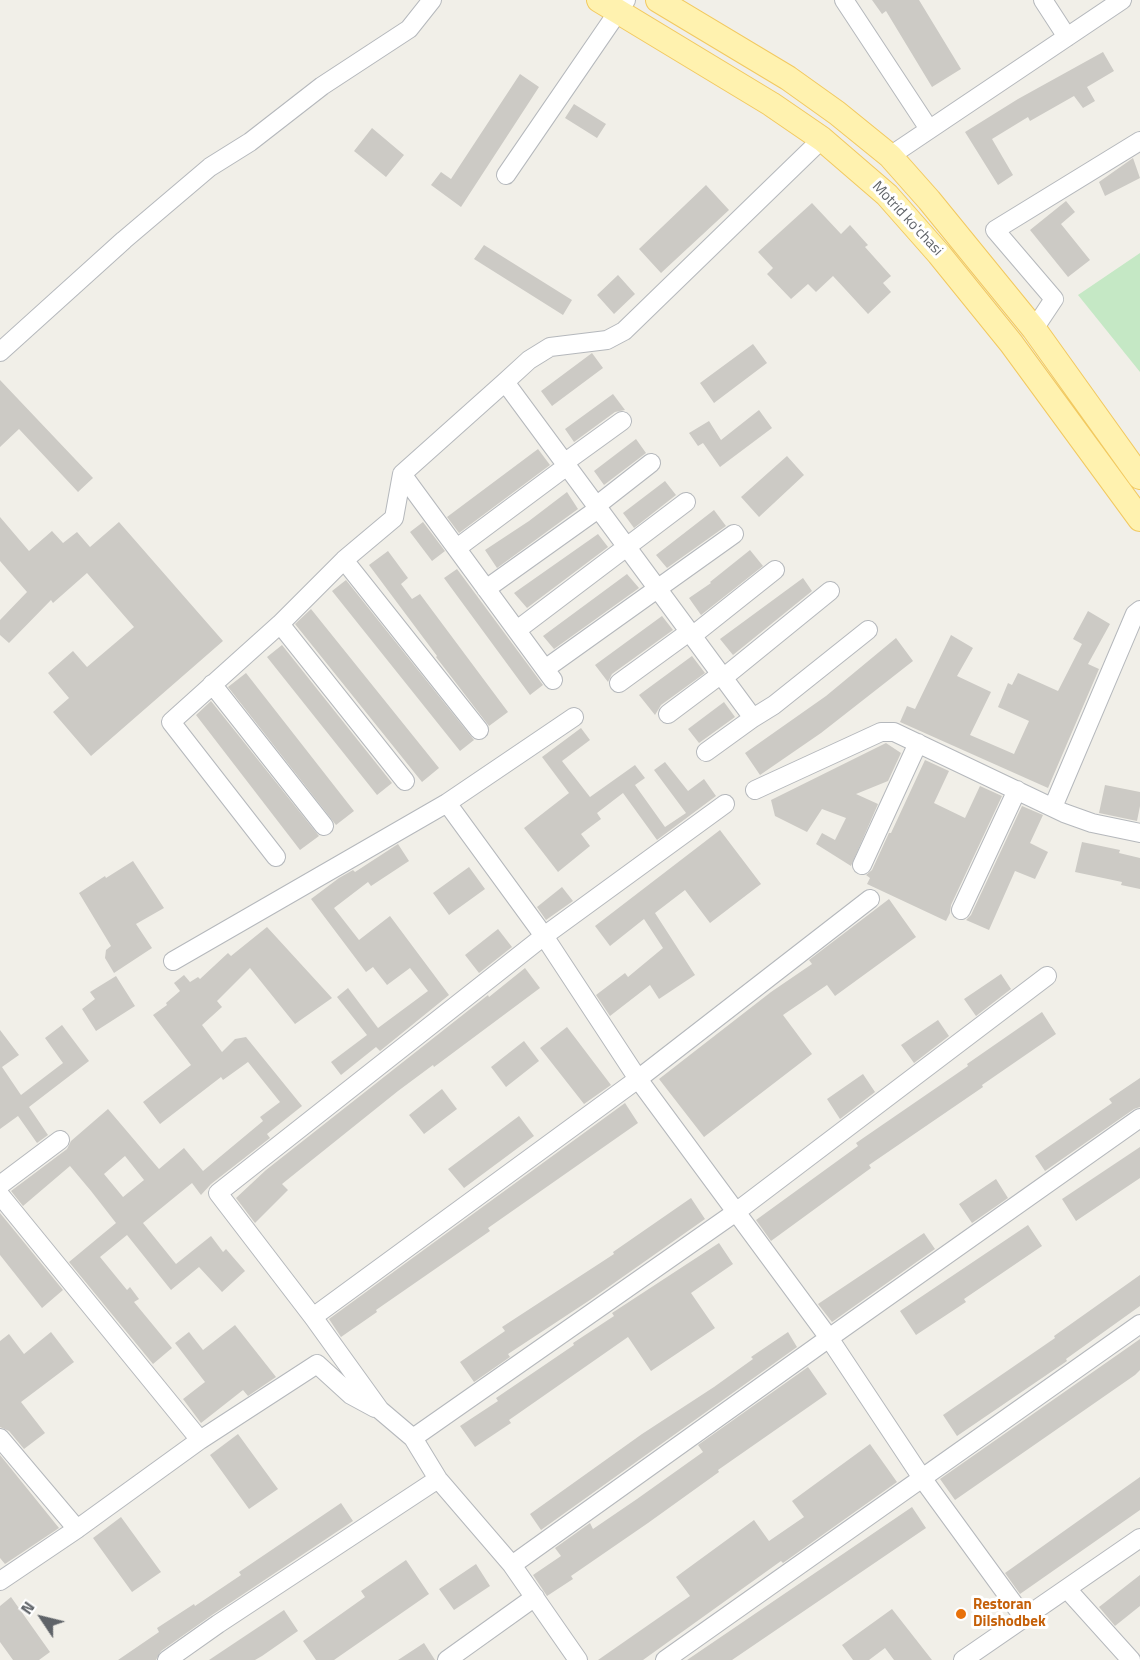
<!DOCTYPE html>
<html>
<head>
<meta charset="utf-8">
<style>
	body { margin:0 }
	#map { position:relative; width:1140px; height:1660px; overflow:hidden; background:#f1efe8; font-family:"Titillium Web",sans-serif }
	canvas { display:block }
	.north { position:absolute; left:12px; top:1588px; width:60px; height:60px; -webkit-text-stroke:4px #fff; paint-order:stroke; rotate:305deg; font-size:16px; font-weight:700; line-height:24px; text-align:center; color:#5f6368 }
	.north::after { content:''; display:block; margin:auto; width:21px; height:27px; background:#5f6368; clip-path:polygon(50% 0,100% 100%,50% 72%,0 100%) }
</style>
</head>
<body>
<div id="map">
<canvas width="1140" height="1660"></canvas>
<div class="north">N</div>
</div>
<script>
const ctx = document.querySelector('canvas').getContext('2d');
ctx.lineJoin = 'round';
function fill(path, color) { ctx.fillStyle = color; ctx.fill(path, 'evenodd'); }
const toPath = rows => new Path2D(rows.map(r => 'M' + r).join(''));
function trace(path, color, width, dash) { ctx.strokeStyle = color; ctx.lineWidth = width; ctx.lineCap = dash ? 'butt' : 'round'; ctx.setLineDash(dash || []); ctx.stroke(path); }
function label(font, color, halo, rows, align = 'center') {
  ctx.font = font + ' "Titillium Web",sans-serif'; ctx.lineWidth = 6; ctx.setLineDash([]); ctx.textBaseline = 'middle'; ctx.strokeStyle = halo; ctx.fillStyle = color; for (const [text, x, y, turn = 0] of rows) {
    ctx.save(); ctx.translate(x, y); ctx.rotate((+turn || 0) * Math.PI / 180); ctx.textAlign = isNaN(turn) ? turn : align; if (halo) ctx.strokeText(text, 0, 0); ctx.fillText(text, 0, 0); ctx.restore();
  }
}
fill(toPath([
	[1140,253,1140,372,1078,295]
]), '#c5e8c5');
fill(toPath([
	[872,0,919,0,961,69,932,87,886,11,882,14],
	[1103,52,1114,71,1087,87,1095,101,1083,108,1074,96,1030,121,1028,117,992,139,1013,175,998,185,965,132,1018,99],
	[520,74,539,87,461,207,431,185,441,172,451,179],
	[574,104,606,124,597,138,565,118],
	[372,128,404,155,386,177,354,151],
	[1133,158,1140,178,1105,196,1099,182],
	[706,185,729,210,661,273,639,249],
	[1066,201,1075,212,1061,224,1090,260,1068,277,1030,230],
	[812,203,841,234,850,225,868,245,865,247,891,276,883,283,891,292,868,314,833,276,816,292,808,284,791,299,767,274,773,268,758,252],
	[484,245,572,300,563,315,474,259],
	[618,275,635,294,614,314,597,295],
	[753,344,767,363,714,403,700,383],
	[592,353,603,368,552,406,541,391],
	[0,380,93,478,78,492,19,429,0,447],
	[613,394,625,410,615,412,574,442,565,429],
	[759,410,772,428,720,467,703,443,698,446,689,433,709,421,721,440],
	[636,439,646,453,604,485,594,471],
	[538,449,550,465,459,533,447,517],
	[787,456,804,475,759,517,741,497],
	[665,481,676,495,634,528,623,513],
	[567,492,578,509,497,568,485,550,529,521],
	[714,510,726,526,667,568,656,555],
	[0,517,29,551,52,531,63,543,77,532,90,547,119,522,223,641,91,756,53,712,69,698,48,673,73,651,87,667,134,627,87,573,53,603,51,600,9,643,0,635,0,620,27,592,0,561],
	[423,522,445,551,432,561,410,532],
	[598,534,608,547,527,608,514,593],
	[750,550,763,566,701,615,689,598,711,583,710,582],
	[388,551,408,578,401,584,412,599,420,594,508,712,489,726,436,657,437,656,369,565],
	[457,569,543,685,530,695,444,578],
	[627,574,639,588,554,649,543,636],
	[803,578,812,591,733,655,720,639],
	[346,580,474,740,460,751,332,591],
	[311,609,439,768,422,782,295,624],
	[1088,611,1110,624,1088,664,1099,669,1048,788,900,722,907,706,915,709,951,635,973,648,957,676,991,692,970,735,1014,754,1029,721,998,707,1008,683,1012,685,1018,673,1058,691,1082,644,1073,639],
	[662,616,673,630,612,674,608,682,595,665],
	[896,638,913,661,821,733,760,775,745,753,826,696],
	[282,645,392,783,377,795,267,657],
	[692,656,705,673,661,705,655,715,639,695],
	[246,673,354,811,336,825,228,687],
	[211,701,319,836,300,850,196,715],
	[724,702,735,717,699,743,688,729],
	[581,728,590,740,562,761,590,797,635,765,645,778,635,785,665,827,686,813,654,770,665,762,688,791,704,779,716,796,657,840,623,793,597,813,601,819,581,834,590,846,558,872,524,828,569,793,542,757],
	[886,743,901,753,888,781,856,794,878,804,851,866,816,844,822,833,835,840,846,818,822,809,807,832,775,816,771,800],
	[925,760,949,771,934,803,965,818,980,786,1002,796,951,905,950,913,946,921,867,884,870,878,866,875,872,870,889,833,891,833],
	[1105,785,1140,792,1140,806,1137,821,1099,813],
	[1022,806,1043,815,1030,843,1048,852,1035,879,1015,871,989,930,966,920,971,915],
	[720,830,761,884,710,923,685,890,655,913,695,975,659,999,650,985,610,1016,596,995,625,973,628,977,663,948,644,919,610,946,595,926],
	[1082,842,1120,850,1119,853,1140,858,1140,889,1121,885,1122,882,1075,872],
	[398,844,409,861,371,886,368,882,334,908,359,940,390,916,449,995,380,1051,376,1047,341,1075,331,1062,367,1035,337,997,348,988,378,1028,428,991,410,968,387,985,373,967,366,972,311,899,339,878,353,870,355,872],
	[133,861,164,908,136,924,152,948,114,973,105,958,106,950,111,946,79,893,105,876,106,878],
	[469,867,485,889,449,915,433,893],
	[562,887,573,901,546,920,537,907],
	[889,899,916,937,835,996,827,985,783,1015,812,1054,704,1137,659,1079,771,992,812,964,809,960],
	[267,927,332,998,295,1024,250,968,217,1001,222,1007,202,1025,222,1052,235,1039,246,1037,302,1106,267,1134,270,1138,211,1184,201,1195,192,1183,143,1223,176,1264,211,1236,223,1252,226,1249,245,1271,222,1292,199,1267,171,1290,127,1235,100,1257,127,1290,130,1287,139,1299,134,1302,172,1348,153,1364,69,1262,116,1223,91,1191,70,1166,23,1206,11,1191,67,1149,71,1141,108,1109,159,1169,184,1148,203,1171,263,1121,260,1117,280,1102,248,1062,223,1080,221,1077,160,1124,143,1102,191,1065,153,1015,167,1005,166,1003,180,991,174,983,184,975,190,982,198,977,200,979,228,953,231,956],
	[125,1156,144,1180,123,1197,104,1174],
	[498,929,512,947,479,973,465,955],
	[525,968,540,988,434,1067,433,1065,398,1091,282,1184,288,1190,255,1223,236,1198,266,1170,488,995,489,997],
	[1001,974,1011,989,976,1016,964,999],
	[116,976,135,1006,96,1031,82,1009,95,999,90,992],
	[1042,1012,1056,1034,982,1085,983,1087,869,1165,871,1168,771,1241,756,1220,858,1146,856,1143,968,1066,967,1064],
	[938,1020,949,1036,914,1063,901,1045],
	[62,1025,89,1061,29,1107,48,1135,37,1143,18,1116,0,1129,0,1030,19,1055,2,1067,21,1095,63,1063,45,1038],
	[567,1027,611,1085,584,1104,540,1048],
	[524,1041,539,1061,506,1087,491,1067],
	[863,1074,875,1092,840,1119,827,1099],
	[1140,1078,1140,1107,1134,1109,1045,1171,1035,1156,1112,1103,1109,1099],
	[442,1089,457,1109,424,1134,409,1115],
	[625,1103,638,1123,488,1228,490,1231,376,1310,377,1312,341,1337,329,1319],
	[519,1116,534,1136,464,1188,448,1169],
	[1140,1147,1140,1178,1076,1221,1062,1199],
	[996,1179,1008,1198,972,1223,959,1204],
	[691,1198,705,1219,590,1300,508,1354,510,1357,474,1382,460,1362,505,1331,502,1327,614,1254,613,1252],
	[0,1213,63,1290,42,1308,0,1255],
	[1028,1225,1042,1246,964,1299,966,1302,916,1335,900,1311],
	[924,1233,935,1249,832,1322,818,1304],
	[719,1243,733,1264,691,1293,715,1328,651,1371,628,1337,509,1420,511,1423,475,1447,460,1426,498,1401,496,1398,574,1345,573,1343,614,1316,612,1313],
	[1140,1275,1140,1306,1066,1359,1067,1361,957,1436,943,1415,1055,1338,1054,1336],
	[235,1325,276,1377,248,1396,243,1390,201,1423,183,1399,205,1382,175,1343,189,1332,203,1350],
	[51,1332,74,1362,21,1402,45,1433,24,1449,9,1431,0,1427,0,1341,9,1334,24,1354],
	[788,1332,797,1347,541,1530,530,1514,642,1434,714,1387,753,1359,751,1357],
	[1140,1339,1140,1370,1135,1375,955,1500,940,1479],
	[808,1367,827,1394,718,1470,719,1472,648,1523,571,1576,573,1579,547,1596,533,1575,561,1556,555,1548,590,1523,593,1529,637,1499,703,1452,698,1445],
	[238,1434,278,1489,249,1509,210,1455],
	[870,1444,897,1482,783,1563,781,1561,643,1660,598,1660,690,1596,676,1577,754,1520,769,1541,804,1517,792,1501],
	[0,1455,59,1528,5,1564,0,1558],
	[1140,1477,1140,1510,1020,1594,1005,1573],
	[341,1503,353,1521,212,1615,161,1651,156,1660,118,1660,159,1632,157,1628,194,1604,195,1606,241,1575,239,1572],
	[912,1507,926,1528,732,1660,687,1660],
	[121,1517,161,1572,132,1592,93,1538],
	[406,1560,429,1594,334,1660,316,1660,303,1641,365,1597,361,1591],
	[476,1564,490,1586,454,1610,439,1589],
	[1140,1575,1140,1606,1115,1626,1099,1607],
	[11,1597,50,1652,39,1660,13,1660,0,1642,0,1606],
	[892,1609,932,1660,894,1660,885,1648,869,1660,853,1660,842,1645],
	[284,1610,298,1631,262,1656,255,1660,209,1660],
	[424,1643,435,1660,398,1660]
]), '#cccac5');
const minor = toPath([
	[844,0,929,129],
	[1043,0,1067,37],
	[890,156,1122,0],
	[506,175,626,0],
	[1034,329,1054,299,995,230,1140,141],
	[0,352,124,240,210,167,250,142,322,86,409,29,432,0],
	[505,382,753,718,706,752],
	[564,463,622,421],
	[402,474,553,680],
	[596,506,651,463],
	[457,548,567,466],
	[344,560,479,730],
	[486,589,598,509],
	[280,624,405,781],
	[517,630,686,502],
	[692,636,775,570],
	[545,669,734,534],
	[723,678,830,591],
	[619,683,689,632],
	[212,684,324,826],
	[668,714,720,675],
	[753,718,774,705,868,630],
	[755,790,881,732,894,732,1064,813,1092,823,1140,833],
	[447,803,544,936,638,1079,829,1338,922,1478,1024,1618],
	[1053,807,1135,614,1140,610],
	[276,857,171,722,280,624,344,560,394,518,402,474,505,382,529,360,550,347,607,340,624,331,822,139],
	[862,865,918,743],
	[961,910,1017,790],
	[173,961,447,803,574,717],
	[0,1185,60,1140],
	[0,1195,200,1440],
	[313,1317,638,1079,870,899],
	[0,1438,77,1529],
	[413,1438,736,1212,1047,976],
	[512,1565,829,1338,1140,1118],
	[0,1581,77,1529,200,1440,317,1364,351,1395,375,1408],
	[1067,1589,1131,1660],
	[167,1660,218,1624,438,1479],
	[447,1660,535,1597],
	[578,1660,512,1565,438,1479,413,1438,380,1410,313,1317,218,1193,544,936,725,804],
	[665,1660,1140,1324],
	[963,1660,1140,1538]
]);
const major = toPath([
	[599,0,771,104,822,139,887,195,939,254,1011,343,1140,519],
	[658,0,788,78,837,113,890,156,929,200,1034,329,1140,477]
]);
trace(minor, '#b5b8bc', 20);
trace(major, '#f2c960', 26);
trace(minor, '#fff', 18);
trace(major, '#fff2af', 24);
for (const [x, y, r, color] of [
	[961,1614,6,"#e8710a"]
]) { const dot = new Path2D(); dot.arc(x, y, r, 0, 2 * Math.PI); ctx.fillStyle = color; ctx.fill(dot); trace(dot, '#fff', 2); }
label('15px', '#5f6368', '#fff', [
	["Motrid ko'chasi",907,219,47]
]);
label('bold 15px', '#c56008', '#fff', [
	["Restoran",973,1605],
	["Dilshodbek",973,1622]
], 'left');
</script>
</body>
</html>
